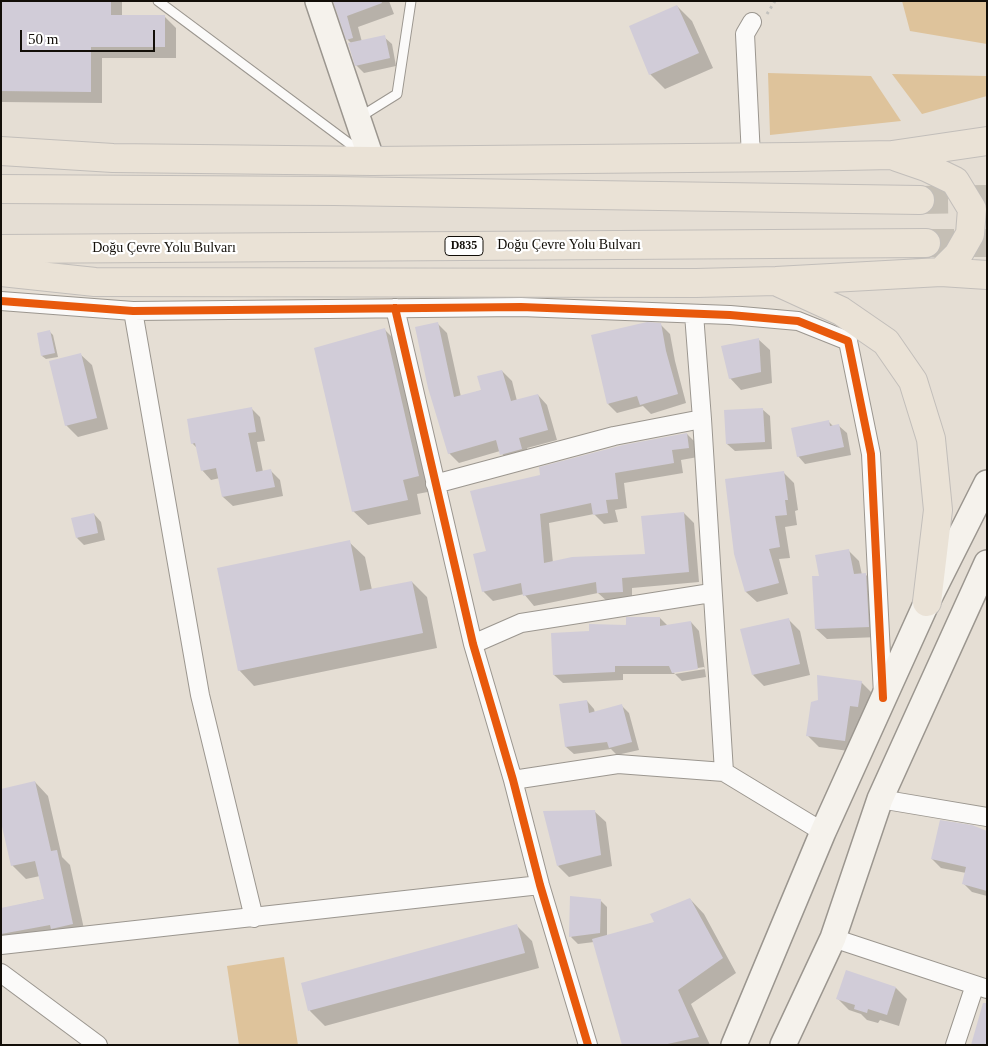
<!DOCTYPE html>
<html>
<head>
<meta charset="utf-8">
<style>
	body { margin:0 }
	#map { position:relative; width:988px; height:1046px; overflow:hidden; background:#e5ded4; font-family:Georgia,serif }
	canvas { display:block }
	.frame { position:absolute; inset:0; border:2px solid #120e08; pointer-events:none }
	.scale { position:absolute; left:20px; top:30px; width:135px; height:22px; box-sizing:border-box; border:2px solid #120e08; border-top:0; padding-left:6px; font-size:15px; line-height:18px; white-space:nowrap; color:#120e08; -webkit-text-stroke:4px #fff; paint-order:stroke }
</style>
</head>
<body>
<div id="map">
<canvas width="988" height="1046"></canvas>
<div class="frame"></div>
<div class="scale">50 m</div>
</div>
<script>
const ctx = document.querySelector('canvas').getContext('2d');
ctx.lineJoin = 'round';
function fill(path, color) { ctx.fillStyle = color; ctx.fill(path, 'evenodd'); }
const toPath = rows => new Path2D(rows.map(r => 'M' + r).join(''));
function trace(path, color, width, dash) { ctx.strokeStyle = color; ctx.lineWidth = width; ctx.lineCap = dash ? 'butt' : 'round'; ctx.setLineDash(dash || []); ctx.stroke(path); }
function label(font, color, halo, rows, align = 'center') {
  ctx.font = font + ' Georgia,serif'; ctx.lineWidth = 4.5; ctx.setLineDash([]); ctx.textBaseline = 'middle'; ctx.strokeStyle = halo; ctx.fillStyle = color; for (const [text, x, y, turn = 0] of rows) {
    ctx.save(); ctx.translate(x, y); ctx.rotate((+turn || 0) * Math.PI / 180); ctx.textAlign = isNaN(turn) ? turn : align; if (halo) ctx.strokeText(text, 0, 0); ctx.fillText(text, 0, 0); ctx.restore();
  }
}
fill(toPath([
	[902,1,987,1,987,44,910,31],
	[768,73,871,76,901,121,770,135],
	[892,74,987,76,987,96,922,114],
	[284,957,298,1045,239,1045,227,966]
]), '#dec39b');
fill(toPath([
	[1,1,122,1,122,16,164,16,176,28,176,58,102,58,102,103,1,102],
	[335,1,389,1,394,14,358,27,362,42,384,37,392,44,396,66,364,73,356,65,352,44,348,40],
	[677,6,692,21,713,68,665,89,650,74],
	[437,323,447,333,461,397,482,390,502,371,512,381,517,401,538,395,547,405,557,440,527,448,530,458,510,464,500,451,459,463,449,453],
	[660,324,670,334,675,361,686,403,651,414,643,406,617,413,608,404],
	[385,330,399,344,433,491,417,494,421,514,368,525,353,511],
	[50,332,53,335,58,357,46,359,42,356],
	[758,339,770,350,772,383,741,390,730,378],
	[80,354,92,365,108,429,78,437,66,425],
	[251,408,260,417,265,441,257,442,263,472,271,471,280,480,283,496,233,506,223,497,220,478,211,480,202,470,198,449,192,443],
	[762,409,770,416,772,449,735,451,727,444],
	[828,421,834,427,839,426,847,433,851,455,805,464,798,456],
	[687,434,697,444,698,457,681,460,683,473,624,483,627,508,615,510,618,522,604,524,594,514,549,523,553,563,646,555,684,513,694,523,699,582,632,588,632,601,608,602,598,593,534,606,524,594,493,601,483,591,488,552,542,476],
	[783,472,794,483,798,510,795,511,797,525,785,527,790,558,779,559,788,594,757,602,746,592],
	[94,514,101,522,105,540,84,545,77,538],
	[349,542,365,557,372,590,412,582,427,597,437,648,254,686,239,670],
	[848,550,859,561,862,575,866,575,877,585,879,637,827,639,816,629,821,577],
	[660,618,668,626,691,622,699,631,706,677,682,681,675,674,623,674,623,680,563,683,554,675,590,632],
	[704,667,705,669,675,674,673,672],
	[788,619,800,631,810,675,764,686,753,675],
	[861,682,872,693,869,717,861,716,856,752,819,747,808,736],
	[587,701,594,709,595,713,622,706,629,713,639,750,617,755,611,749,574,754,566,747],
	[35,782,48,796,62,857,70,865,86,938,1,941,1,909,45,899,40,876,26,879,12,865],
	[594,811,606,822,612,866,569,877,558,866],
	[987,831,987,896,972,892,963,883,966,873,941,868,932,859],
	[690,899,704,914,736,973,691,1004,710,1045,624,1045,594,942,578,944,571,937,600,900,607,907,607,936,656,922],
	[517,926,532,941,539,968,325,1026,310,1011,302,984],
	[896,988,907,999,899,1026,880,1020,878,1023,867,1020,861,1014,849,1010,838,999]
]), '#0003');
fill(toPath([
	[1,1,111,1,111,15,165,15,165,47,91,47,91,92,1,91],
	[333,1,381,1,382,3,347,16,353,38,346,40],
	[677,5,699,53,649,75,629,26],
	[385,35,390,58,355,66,348,43],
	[438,322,454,397,481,390,477,376,502,370,511,401,538,394,548,430,519,438,522,449,500,455,496,440,448,454,428,388,415,327],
	[647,322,661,323,666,351,678,394,640,405,637,396,607,404,591,335],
	[385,328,419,476,403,480,408,500,352,512,314,348],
	[50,330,55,353,41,356,37,333],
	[759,338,761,372,729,379,721,346],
	[81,353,97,418,65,426,49,361],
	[252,407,256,432,248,433,256,472,271,469,275,487,222,497,216,468,201,471,195,443,191,444,187,419],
	[763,408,765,442,726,444,724,410],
	[829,420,830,426,839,424,844,447,797,457,791,428],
	[687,433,689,448,672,450,674,463,615,473,618,499,606,500,608,513,593,515,591,503,540,514,544,563,572,557,645,554,641,516,684,512,689,572,622,578,623,592,597,593,596,582,523,596,521,583,482,592,473,554,486,551,470,491,540,475,539,467,623,445],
	[784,471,788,500,785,500,787,515,775,516,780,547,769,549,779,583,745,592,734,554,725,479],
	[94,513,98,533,76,538,71,518],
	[350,540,360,591,412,581,423,633,238,671,217,568],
	[849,549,854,574,866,573,869,627,815,629,812,576,819,576,815,555],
	[626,617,660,617,660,626,691,621,698,669,672,673,669,666,615,666,615,672,553,675,551,633,589,631,589,624,626,625],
	[789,618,800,664,752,675,740,629],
	[817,675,862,681,858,707,850,706,845,741,806,736,811,702,818,700],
	[587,700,589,713,622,704,632,742,609,748,607,742,565,747,559,704],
	[35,781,51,851,57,850,73,924,51,929,50,925,1,934,1,908,44,899,35,861,11,866,1,822,1,789],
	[595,810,601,855,557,866,543,811],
	[940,820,972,825,987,831,987,891,962,884,966,867,931,859],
	[570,896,601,899,600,933,569,937],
	[690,898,723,958,678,990,699,1037,663,1045,622,1045,592,939,654,922,650,914],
	[517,924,525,953,308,1011,301,983],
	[846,970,896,987,887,1015,868,1009,867,1013,854,1009,855,1005,836,999],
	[983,1003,987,1003,987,1045,971,1045]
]), '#d1ccd8');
trace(toPath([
	[920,200,987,199],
	[926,243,987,243]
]), '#c5bfb5', 28, [28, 14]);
const service = toPath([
	[158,1,362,153],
	[360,117,397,94,411,1]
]);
const minor = toPath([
	[751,157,745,34,752,22],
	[1,301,133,311,521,307,730,315,798,321,848,341,871,454,883,695],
	[395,308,473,644,513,780,540,885,588,1045],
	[133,311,200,695,254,918],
	[435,484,614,436,702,419],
	[473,644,521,623,711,593],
	[724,772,823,832],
	[513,780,618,764,724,772,702,419,694,314],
	[880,799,987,817],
	[833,938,987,989],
	[1,945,540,885],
	[1,973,98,1045],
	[955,1045,975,985]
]);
const secondary = toPath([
	[318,1,372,161],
	[734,1045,823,832,927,602,987,483],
	[783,1045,833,938,880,799,987,563]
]);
const trunk = toPath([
	[1,151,113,158,372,161,795,157,892,155,987,141],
	[897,157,926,167,955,181,972,209,970,234,958,255,941,272],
	[1,189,334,191,920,200],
	[1,249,926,243],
	[1,272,95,282,696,283,776,281,941,272,987,275],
	[780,283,841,311,886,342,913,381,931,439,938,510,927,602]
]);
trace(service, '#9b968f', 11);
trace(minor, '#9b968f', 20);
trace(secondary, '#9b968f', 28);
trace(trunk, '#c2beba', 30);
trace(toPath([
	[767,14,775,1]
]), '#c2c1bd', 3, [2.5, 4]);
trace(service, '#fbfaf9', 9);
trace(minor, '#fbfaf9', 18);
trace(secondary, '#f5f2ec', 25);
trace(trunk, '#eae2d6', 28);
trace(toPath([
	[1,301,133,311,521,307,730,315,798,321,848,341,871,454,883,698],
	[395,308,473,644,513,780,540,885,588,1045]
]), '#e8590c', 8);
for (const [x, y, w] of [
	[464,246,38]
]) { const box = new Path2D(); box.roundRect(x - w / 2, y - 9.5, w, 19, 4); ctx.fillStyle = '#fff'; ctx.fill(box); trace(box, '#120e08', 1); }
label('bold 12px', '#120e08', null, [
	["D835",464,246]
]);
label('14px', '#120e08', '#fff', [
	["Doğu Çevre Yolu Bulvarı",569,245],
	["Doğu Çevre Yolu Bulvarı",164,248]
]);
</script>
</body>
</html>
